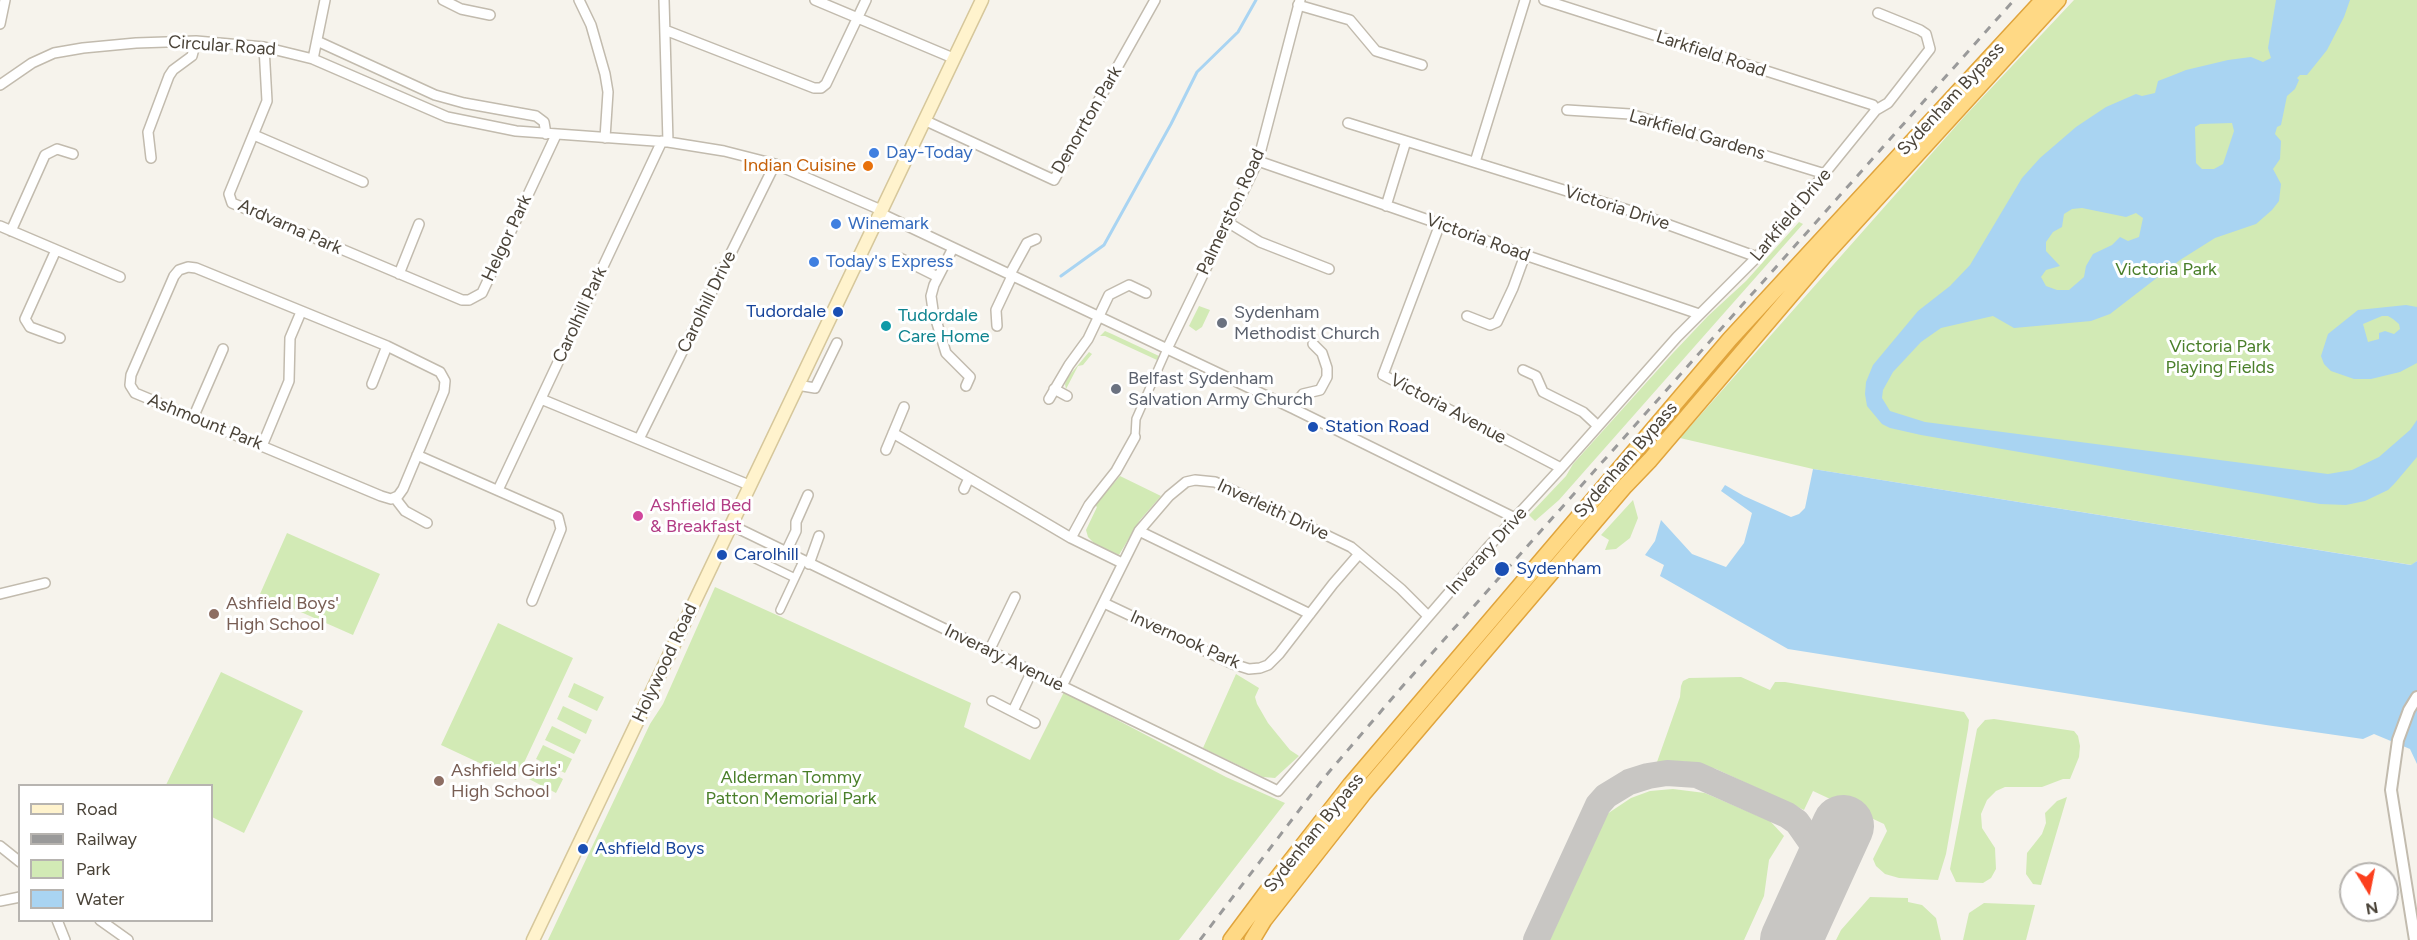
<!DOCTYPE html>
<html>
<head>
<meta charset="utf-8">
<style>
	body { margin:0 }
	#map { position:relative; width:2417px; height:940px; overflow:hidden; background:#f6f3ec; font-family:Figtree,sans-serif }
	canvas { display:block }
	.legend { position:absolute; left:18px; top:784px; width:195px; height:138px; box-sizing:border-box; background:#fff; border:2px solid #b7b4b0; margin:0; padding:8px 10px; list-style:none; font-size:18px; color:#4b4439 }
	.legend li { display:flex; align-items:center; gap:12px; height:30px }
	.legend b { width:30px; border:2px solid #b7b4b0 }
	.north { position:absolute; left:2339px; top:862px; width:60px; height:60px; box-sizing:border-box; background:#fff; border:2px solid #b7b4b0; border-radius:50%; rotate:170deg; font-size:16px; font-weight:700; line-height:24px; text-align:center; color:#4b4439 }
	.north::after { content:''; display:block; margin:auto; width:21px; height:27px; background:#fc3f1d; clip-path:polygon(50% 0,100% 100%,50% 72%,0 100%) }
</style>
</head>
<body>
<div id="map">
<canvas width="2417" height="940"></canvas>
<ul class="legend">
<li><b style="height:8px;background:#fff3cd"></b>Road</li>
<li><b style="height:8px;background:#9a9a9a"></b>Railway</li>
<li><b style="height:16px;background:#d2eab5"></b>Park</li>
<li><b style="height:16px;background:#a9d4f2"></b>Water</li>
</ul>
<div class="north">N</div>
</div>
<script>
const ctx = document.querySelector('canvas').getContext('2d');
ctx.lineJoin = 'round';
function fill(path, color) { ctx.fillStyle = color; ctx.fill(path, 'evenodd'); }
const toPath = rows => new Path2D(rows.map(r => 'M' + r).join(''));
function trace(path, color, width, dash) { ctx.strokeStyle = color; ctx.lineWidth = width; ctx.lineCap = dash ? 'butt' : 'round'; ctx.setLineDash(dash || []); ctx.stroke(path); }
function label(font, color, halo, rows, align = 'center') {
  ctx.font = font + ' Figtree,sans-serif'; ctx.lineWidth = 6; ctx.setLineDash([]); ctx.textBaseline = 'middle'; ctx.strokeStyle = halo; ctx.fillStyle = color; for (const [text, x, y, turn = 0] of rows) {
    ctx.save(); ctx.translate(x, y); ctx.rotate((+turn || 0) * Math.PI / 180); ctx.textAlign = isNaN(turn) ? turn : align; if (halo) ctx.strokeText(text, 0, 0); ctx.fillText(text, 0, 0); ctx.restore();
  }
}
fill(toPath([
	[2074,0,2417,0,2417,561,2412,565,1813,469,1680,438,1964,117],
	[1799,222,1803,224,1725,312,1559,500,1535,521,1529,515,1566,476,1573,464,1672,354,1708,316,1746,281],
	[1199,306,1210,310,1202,327,1196,331,1189,326],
	[1105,331,1112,334,1159,356,1157,360,1105,336,1100,336],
	[1089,352,1092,354,1083,365,1078,366,1066,389,1065,384,1068,377],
	[1120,476,1161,496,1140,520,1119,555,1095,544,1088,537,1086,530,1097,507,1095,505],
	[1633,500,1638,518,1630,538,1616,549,1605,550,1609,540,1601,535],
	[287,533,380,574,353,635,260,594],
	[715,587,971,703,964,727,1030,760,1064,692,1226,777,1285,803,1179,940,548,940,650,724,663,704],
	[498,623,573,658,516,780,441,745],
	[221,672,303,711,244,833,212,817,212,786,166,785],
	[1236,674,1259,688,1255,697,1257,704,1268,723,1290,750,1299,756,1275,778,1263,777,1203,748],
	[1741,677,1770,690,1775,682,1785,682,1964,712,1969,720,1968,729,1946,854,1938,880,1899,878,1885,874,1876,866,1873,859,1887,831,1884,824,1813,791,1804,810,1716,769,1682,761,1657,762,1680,697,1681,686,1683,681,1689,678],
	[574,683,604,697,597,711,568,697],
	[563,706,592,720,586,734,557,719],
	[1994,719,2074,731,2078,736,2080,746,2079,757,2070,779,2063,779,2042,787,2005,787,1996,791,1987,800,1981,814,1982,828,1995,848,1996,869,1991,878,1983,883,1956,882,1950,869,1977,729,1985,720],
	[552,726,581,740,574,754,545,740],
	[543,745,572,759,565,773,536,759],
	[534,764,563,779,556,793,527,778],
	[1673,789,1705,793,1770,821,1784,836,1769,860,1764,896,1744,940,1549,940,1607,814,1631,798,1650,791],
	[2067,797,2041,885,2033,884,2026,874,2027,853,2042,834,2046,823,2045,813,2057,801],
	[1870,897,1908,898,1908,902,1922,905,1936,918,1941,940,1836,940,1841,930],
	[1984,903,2035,905,2026,940,1963,940,1969,913]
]), '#d2eab5');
fill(toPath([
	[2276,0,2350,0,2344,17,2327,50,2307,75,2300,75,2297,78,2299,80,2295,89,2287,96,2281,125,2277,127,2275,134,2281,141,2280,159,2273,169,2281,184,2279,201,2272,210,2256,224,2215,238,2180,260,2110,314,2091,321,2014,328,1993,316,1941,328,1921,342,1893,372,1883,390,1882,398,1890,411,1925,422,2328,474,2352,470,2379,457,2410,430,2417,420,2417,457,2395,483,2388,490,2365,501,2346,505,2320,504,1921,435,1890,428,1882,424,1867,406,1865,394,1866,382,1873,365,1918,311,1950,286,1970,265,2022,178,2040,158,2076,127,2106,107,2136,94,2142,96,2155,93,2158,81,2171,76,2186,70,2228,60,2251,57,2263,62,2271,58,2268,48],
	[2232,123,2234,131,2223,164,2214,169,2202,169,2196,163,2195,127,2200,124],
	[2082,208,2126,217,2136,213,2143,218,2139,237,2128,241,2120,237,2112,245,2093,254,2086,266,2084,277,2069,290,2057,290,2046,286,2041,277,2046,270,2060,266,2046,251,2046,242,2053,232,2062,227,2064,214,2072,209],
	[2406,305,2417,307,2417,363,2400,372,2371,379,2354,379,2331,371,2324,364,2321,356,2328,334,2358,310],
	[2382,316,2388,316,2393,319,2399,324,2400,329,2394,334,2385,331,2379,333,2379,339,2368,342,2363,324],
	[1813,469,2411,565,2417,561,2417,764,2410,749,2374,734,2363,739,2266,725,1788,649,1660,576,1664,565,1645,555,1655,541,1661,520,1692,554,1726,567,1744,543,1752,513,1721,491,1725,485,1744,496,1791,517,1799,514,1805,508]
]), '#a9d4f2');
trace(toPath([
	[1061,276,1104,245,1171,124,1197,72,1238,32,1256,0]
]), '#a9d4f2', 3);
trace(toPath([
	[1536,940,1598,805,1606,796,1629,782,1648,776,1667,773,1697,775,1787,815,1797,822,1811,842,1817,871,1814,889]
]), '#c8c6c3', 26);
trace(toPath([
	[1791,940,1843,826]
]), '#c8c6c3', 62);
const pedestrian = toPath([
	[1135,437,1136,419,1167,349],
	[739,551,795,578],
	[780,610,803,561]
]);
const minor = toPath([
	[443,0,461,9,490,15],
	[579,0,591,25,605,74,608,92,605,138],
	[664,0,668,142],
	[815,0,953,58],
	[1544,0,1873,105,1876,110],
	[1298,5,1350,20,1376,51,1422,65],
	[0,24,5,0],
	[665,30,814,88,821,88,826,84,866,0],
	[317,41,435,95,464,103,536,116,544,122,546,134],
	[264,47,267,101,229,194,232,203,462,300,469,300,482,293,556,135],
	[313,59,325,0],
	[0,85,32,63,54,53,83,48,136,43,196,41,264,47,313,59,447,117,516,131,668,142,724,151,775,164,881,210],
	[1567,110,1630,114,1825,174],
	[1876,110,1888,103,1930,49,1926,34,1920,30,1878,13],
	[924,120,1054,180,1155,0],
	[1348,123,1628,210,1757,257],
	[254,135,363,182],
	[151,158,148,132,169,76,173,70,192,56,196,41],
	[1258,161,1440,224,1525,255,1699,314],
	[1475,162,1525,0],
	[1386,206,1406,141],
	[880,213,1292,408,1515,518],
	[1229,223,1260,242,1329,269],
	[1440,224,1383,375,1561,468],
	[0,226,120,277],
	[11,231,45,155,57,149,73,154],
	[953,248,934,285,931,296,933,310,946,353,970,377,966,386],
	[56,250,25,319,30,327,60,338],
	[900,258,938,277],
	[188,267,196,268,387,346,440,372,445,381,444,391,403,489,398,496,391,499,381,496,135,393,130,385,131,375,174,276,179,270,188,267],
	[399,274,419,224],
	[1010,274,1027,243,1036,239],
	[1467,316,1490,325,1497,322,1513,288,1525,255],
	[997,326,996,310,1012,276],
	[1167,349,1258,161,1300,0],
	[1523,370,1536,376,1543,392,1583,412,1598,426],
	[372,384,387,346],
	[797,385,815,388,837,343],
	[1054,389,1067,396],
	[541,399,749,485],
	[1049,399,1069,365,1088,339,1109,295,1129,285,1146,293],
	[1292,408,1303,394,1320,390,1327,377,1327,368,1322,353,1313,344],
	[193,418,223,349],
	[893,433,1071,538,1122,563],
	[639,439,775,164],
	[262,446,289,381,290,338,301,312],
	[886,450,904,407],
	[417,455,558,517,561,529,532,601],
	[964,489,969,478],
	[498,490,662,141],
	[395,498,405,511,427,523],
	[731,525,1278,791,1490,545,1561,468,1677,337,1757,257,1876,110],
	[1139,531,1310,614],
	[1071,538,1089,505,1116,471,1135,437],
	[786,552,796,531,796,522,808,495],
	[809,564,819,536],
	[0,594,45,583],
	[1104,603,1233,664,1249,669,1260,668,1268,665,1279,654,1333,584,1359,554],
	[989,651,1015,597],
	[1062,686,1139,531,1169,496,1186,482,1195,480,1215,482,1351,547,1401,589,1428,616],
	[992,701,1035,723],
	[1013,711,1032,671],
	[0,846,20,862],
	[0,901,20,897],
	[57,920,65,940],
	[100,920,128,940]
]);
const tertiary = toPath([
	[2415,940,2391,790,2398,740,2409,710,2417,697]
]);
const secondary = toPath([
	[533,940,982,0]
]);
const trunk = toPath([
	[1231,940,1275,881,1351,784,1730,339,2043,0],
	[1252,940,1264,920,1363,794,1625,486,1650,460,1825,255,2058,0]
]);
trace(pedestrian, '#c2bbae', 10);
trace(minor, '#c2bbae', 12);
trace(tertiary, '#c2bbae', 14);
trace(secondary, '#d6c79b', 15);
trace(trunk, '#e0a43c', 18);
trace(pedestrian, '#fff', 7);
trace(minor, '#fff', 9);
trace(tertiary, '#fff', 10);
trace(secondary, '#fff3cd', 12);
trace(trunk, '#ffd985', 15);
trace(toPath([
	[1200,940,1323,779,1401,688,2014,0]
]), '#9a9a9a', 3, [8, 8]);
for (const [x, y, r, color] of [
	[874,153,6,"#3f7fe0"],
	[868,166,6,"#e8710a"],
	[836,224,6,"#3f7fe0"],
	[814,262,6,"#3f7fe0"],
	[838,312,6,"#1a4fb4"],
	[1222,323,6,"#6b7280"],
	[886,326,6,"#0f9aa8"],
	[1116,389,6,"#6b7280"],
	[1313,427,6,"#1a4fb4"],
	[638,516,6,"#d1479c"],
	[722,555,6,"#1a4fb4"],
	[1502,569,8,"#1a4fb4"],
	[214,614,6,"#8d6e63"],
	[439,781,6,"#8d6e63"],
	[583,849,6,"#1a4fb4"]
]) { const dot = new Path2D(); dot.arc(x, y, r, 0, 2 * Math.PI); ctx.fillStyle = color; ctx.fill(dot); trace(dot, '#fff', 2); }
label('18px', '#4b4439', '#fff', [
	["Circular Road",222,46,4],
	["Larkfield Road",1711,54,18],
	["Sydenham Bypass",1951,99,-47],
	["Denorrton Park",1087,120,-60],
	["Larkfield Gardens",1697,135,16],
	["Victoria Drive",1617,208,18],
	["Palmerston Road",1231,212,-65],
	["Larkfield Drive",1791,215,-50],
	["Ardvarna Park",290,227,24],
	["Helgor Park",507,238,-65],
	["Victoria Road",1478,238,20],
	["Carolhill Drive",707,302,-64],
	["Carolhill Park",580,315,-65],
	["Victoria Avenue",1448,409,28],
	["Ashmount Park",205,422,22],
	["Sydenham Bypass",1626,460,-49],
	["Inverleith Drive",1273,510,25],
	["Inverary Drive",1487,551,-48],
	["Invernook Park",1185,640,24],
	["Inverary Avenue",1004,658,26],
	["Holywood Road",665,663,-65],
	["Sydenham Bypass",1314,833,-51]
]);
label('18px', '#366cbe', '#fff', [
	["Day-Today",886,153],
	["Winemark",848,224],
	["Today's Express",826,262]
], 'left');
label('18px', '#c56008', '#fff', [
	["Indian Cuisine",856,166]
], 'right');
label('18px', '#4a7f2a', '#fff', [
	["Victoria Park",2166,270],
	["Victoria Park",2220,347],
	["Playing Fields",2220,368],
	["Alderman Tommy",791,778],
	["Patton Memorial Park",791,799]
]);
label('18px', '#164399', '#fff', [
	["Tudordale",826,312,"right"],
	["Station Road",1325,427],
	["Carolhill",734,555],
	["Sydenham",1516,569],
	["Ashfield Boys",595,849]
], 'left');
label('18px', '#5b616d', '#fff', [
	["Sydenham",1234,313],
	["Methodist Church",1234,334],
	["Belfast Sydenham",1128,379],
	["Salvation Army Church",1128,400]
], 'left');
label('18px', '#0d838f', '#fff', [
	["Tudordale",898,316],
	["Care Home",898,337]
], 'left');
label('18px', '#b23c85', '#fff', [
	["Ashfield Bed",650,506],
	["& Breakfast",650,527]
], 'left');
label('18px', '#785e54', '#fff', [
	["Ashfield Boys'",226,604],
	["High School",226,625],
	["Ashfield Girls'",451,771],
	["High School",451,792]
], 'left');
</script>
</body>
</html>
